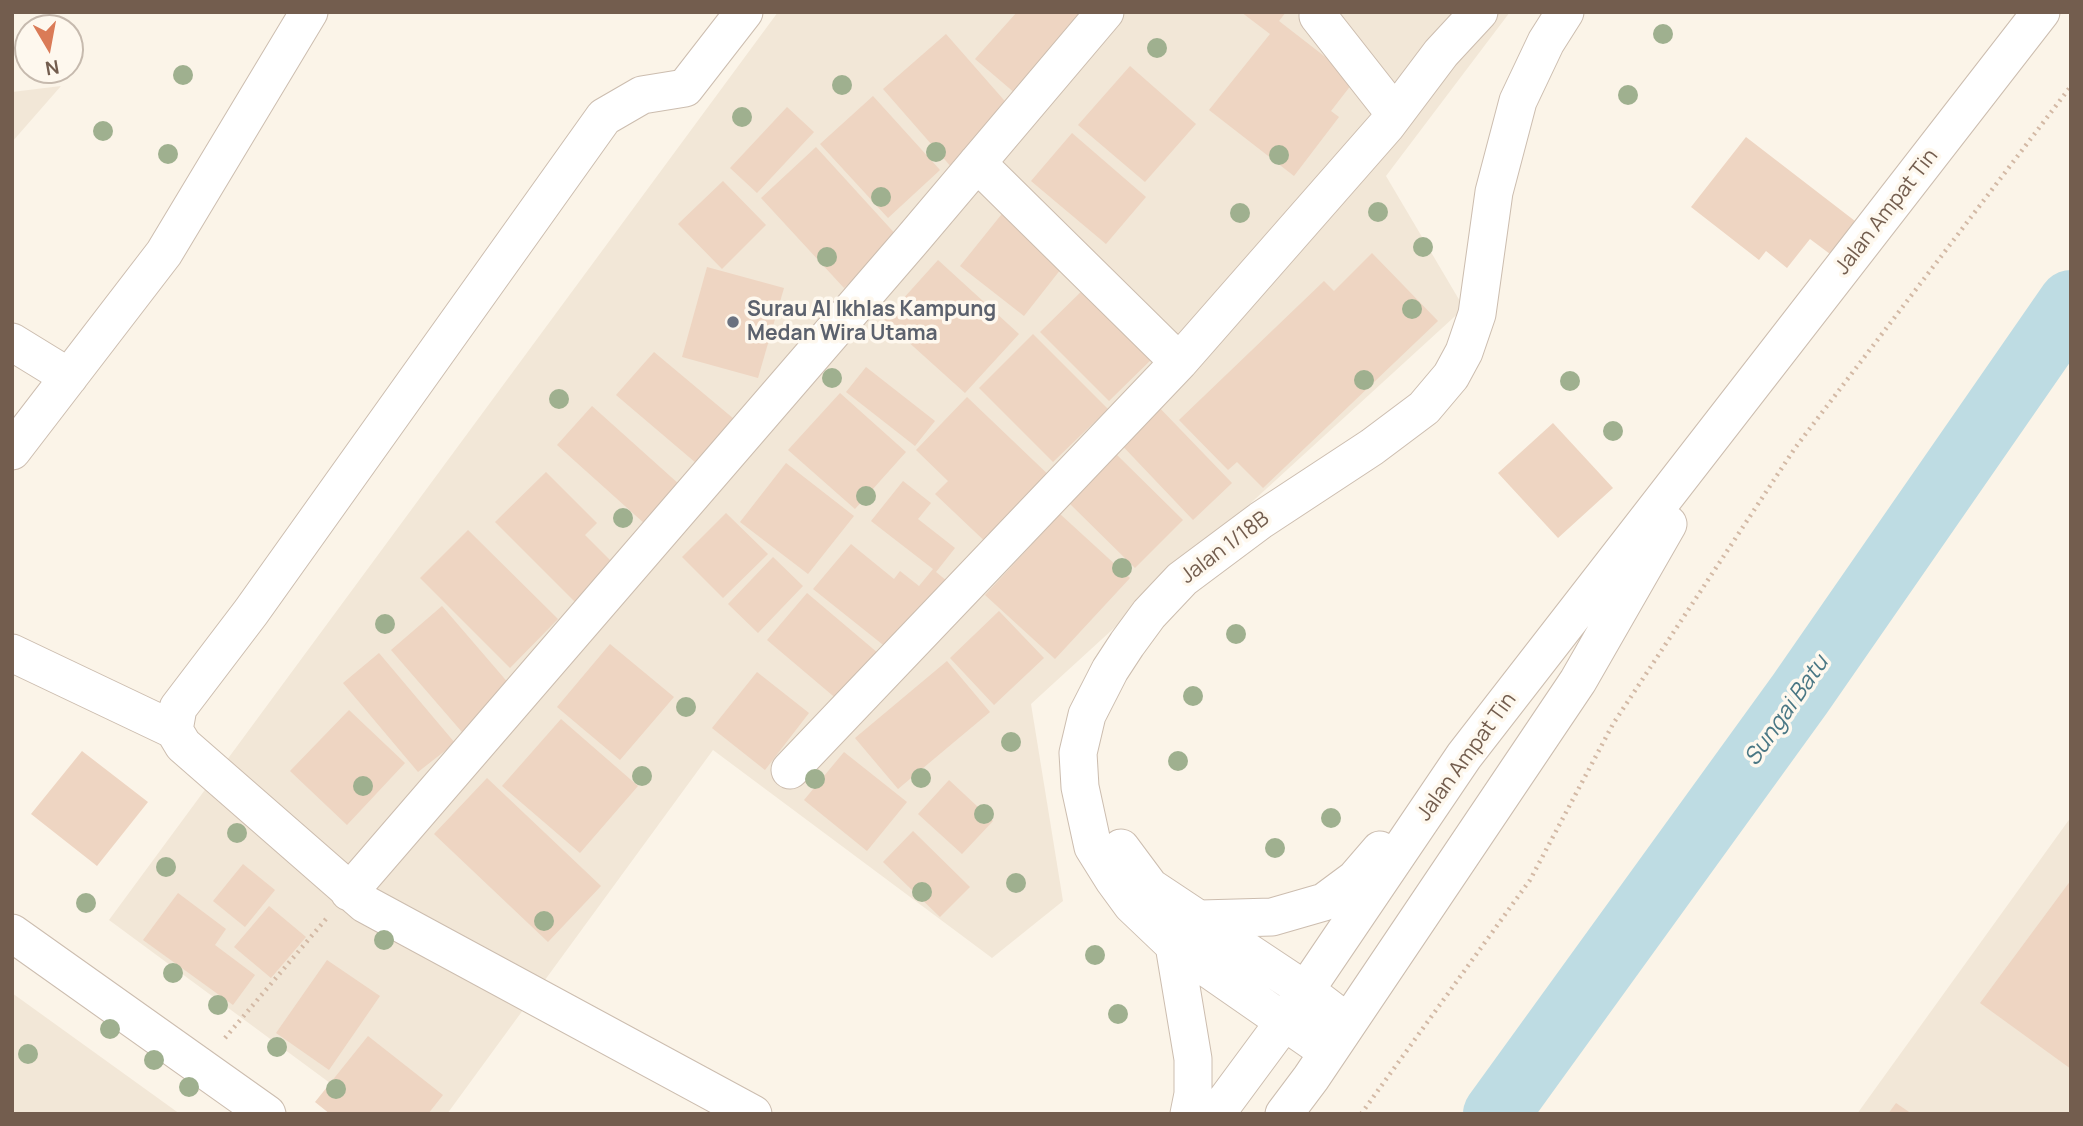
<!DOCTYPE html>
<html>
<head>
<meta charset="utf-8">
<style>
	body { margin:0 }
	#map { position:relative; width:2083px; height:1126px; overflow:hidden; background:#fbf4e8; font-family:Manrope,sans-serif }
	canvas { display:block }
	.frame { position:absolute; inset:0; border:14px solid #735d4e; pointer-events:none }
	.north { position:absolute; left:14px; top:14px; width:70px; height:70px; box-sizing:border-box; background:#fef8ee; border:2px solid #c6baae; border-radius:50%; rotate:170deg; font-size:19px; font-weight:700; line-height:28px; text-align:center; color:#735d4e }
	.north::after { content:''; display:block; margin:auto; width:24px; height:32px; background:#da7b57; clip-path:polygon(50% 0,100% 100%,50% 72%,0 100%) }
</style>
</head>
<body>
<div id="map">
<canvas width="2083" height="1126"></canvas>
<div class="frame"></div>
<div class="north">N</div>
</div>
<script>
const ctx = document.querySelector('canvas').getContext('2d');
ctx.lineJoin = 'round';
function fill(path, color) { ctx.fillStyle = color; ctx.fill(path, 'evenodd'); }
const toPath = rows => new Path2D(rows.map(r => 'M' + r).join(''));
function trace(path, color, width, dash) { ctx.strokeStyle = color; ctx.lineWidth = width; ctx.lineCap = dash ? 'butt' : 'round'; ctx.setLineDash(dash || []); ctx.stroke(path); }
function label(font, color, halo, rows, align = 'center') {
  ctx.font = font + ' Manrope,sans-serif'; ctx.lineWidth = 7; ctx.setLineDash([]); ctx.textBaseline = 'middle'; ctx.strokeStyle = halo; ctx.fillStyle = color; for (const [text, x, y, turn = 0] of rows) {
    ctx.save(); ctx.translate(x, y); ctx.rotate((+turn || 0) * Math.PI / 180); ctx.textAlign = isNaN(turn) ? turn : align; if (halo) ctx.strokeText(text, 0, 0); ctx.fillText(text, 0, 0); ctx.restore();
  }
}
fill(toPath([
	[778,12,1510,12,1386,176,1464,308,1031,704,1063,901,992,958,713,750,447,1114,372,1114,109,920],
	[61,86,12,142,12,92],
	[2071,817,2071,1114,1857,1114],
	[12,993,180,1114,12,1114]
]), '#f2e7d7');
trace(toPath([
	[1496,1114,1800,694,2071,303]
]), '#bedce3', 66);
fill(toPath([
	[1017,12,1088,12,1016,94,975,59],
	[1241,12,1286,12,1279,21,1355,80,1331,111,1339,117,1294,176,1209,110,1270,34],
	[946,34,1010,107,953,169,883,89],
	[1130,66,1196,124,1145,182,1078,125],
	[873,96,940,170,888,218,820,144],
	[787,107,814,132,757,193,730,168],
	[1072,133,1146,197,1106,244,1031,181],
	[1746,137,1855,221,1830,254,1810,239,1787,268,1766,251,1759,260,1691,207],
	[816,147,899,238,844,288,761,198],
	[723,181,766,225,722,269,678,224],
	[1005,210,1068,260,1024,316,960,266],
	[1372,253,1438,321,1263,488,1237,462,1228,470,1179,420,1324,281,1334,291],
	[938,260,1019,334,965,393,884,320],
	[707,267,784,288,758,378,682,357],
	[1091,282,1160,351,1109,401,1040,332],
	[1033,334,1108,409,1053,462,979,388],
	[654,352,734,419,696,463,616,395],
	[866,367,935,421,915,446,846,392],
	[840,393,906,452,855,509,788,450],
	[967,397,1056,482,993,549,935,494,948,481,916,450],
	[1153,401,1232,483,1193,520,1115,438],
	[592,406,680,485,645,524,557,445],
	[1553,423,1613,488,1558,538,1498,473],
	[1115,453,1183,520,1135,568,1067,501],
	[786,463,854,516,808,574,740,522],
	[546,472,597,523,585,535,614,564,575,602,495,522],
	[903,481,931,503,918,519,955,548,936,572,953,586,887,648,813,589,851,544,894,579,900,571,919,586,933,569,871,521],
	[726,513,768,554,723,598,682,557],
	[1060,514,1130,578,1055,659,985,595],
	[468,530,558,619,510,668,420,578],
	[773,557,803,586,758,633,728,604],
	[807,593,885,659,845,706,767,640],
	[442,606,510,685,485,706,494,716,468,739,391,650],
	[999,611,1044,658,994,705,950,658],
	[610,644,674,697,620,760,557,707],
	[379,653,455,743,418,772,343,683],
	[947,661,990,712,898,789,855,738],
	[757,672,809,713,765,770,712,728],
	[349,710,405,763,347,825,290,771],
	[561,719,638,786,580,853,502,786],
	[82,751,148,802,97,866,31,814],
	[844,752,907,802,867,851,804,800],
	[487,778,601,886,548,942,434,834],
	[949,780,993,821,962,854,918,814],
	[913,831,970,887,940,917,883,862],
	[243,864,275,890,245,927,213,901],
	[2071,880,2071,1069,1980,1003],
	[178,893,226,929,215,945,255,975,233,1005,143,940],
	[269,906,306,937,271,978,234,947],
	[327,960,380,996,329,1070,276,1033],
	[368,1036,443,1095,428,1114,330,1114,315,1102],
	[1896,1103,1912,1114,1888,1114]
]), '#eed5c2');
const minor = toPath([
	[744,12,685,88,642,95,604,117,251,612,178,708,174,730,183,745,365,904,753,1114],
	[1318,16,1395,114],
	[977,163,1179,362],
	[12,342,69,377],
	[12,451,164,253,309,12],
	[12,653,174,730],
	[790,770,1179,362,1386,126,1441,53,1479,12],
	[1121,848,1150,887,1305,990,1348,1023],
	[349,892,912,240,1105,12],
	[1201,919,1272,917,1324,902,1355,879,1380,850],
	[12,933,267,1114],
	[1174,945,1193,1059,1193,1094,1189,1114],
	[1328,1052,1174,945,1132,905,1113,879,1093,847,1080,787,1078,753,1087,715,1110,670,1127,644,1149,614,1182,579,1261,520,1372,447,1424,408,1451,376,1464,352,1477,314,1494,192,1518,101,1546,42,1565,12],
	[1216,1114,1284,1022,1464,756,2041,12],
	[1284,1114,1311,1078,1578,681,1668,524]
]);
trace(minor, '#ccbdaf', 39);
trace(toPath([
	[225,1038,326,919],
	[1361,1114,1530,880,1613,724,1795,448,2071,86]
]), '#d3b9a5', 4.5, [2, 5]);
trace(minor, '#fff', 37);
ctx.fillStyle = '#9fb08f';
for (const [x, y] of [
	[1663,34],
	[1157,48],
	[183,75],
	[842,85],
	[1628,95],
	[742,117],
	[103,131],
	[936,152],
	[168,154],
	[1279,155],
	[881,197],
	[1378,212],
	[1240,213],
	[1423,247],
	[827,257],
	[1412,309],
	[832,378],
	[1364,380],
	[1570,381],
	[559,399],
	[1613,431],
	[866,496],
	[623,518],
	[1122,568],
	[385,624],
	[1236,634],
	[1193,696],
	[686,707],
	[1011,742],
	[1178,761],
	[642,776],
	[921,778],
	[815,779],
	[363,786],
	[984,814],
	[1331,818],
	[237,833],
	[1275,848],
	[166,867],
	[1016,883],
	[922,892],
	[86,903],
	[544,921],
	[384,940],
	[1095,955],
	[173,973],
	[218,1005],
	[1118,1014],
	[110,1029],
	[277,1047],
	[28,1054],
	[154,1060],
	[189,1087],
	[336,1089]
]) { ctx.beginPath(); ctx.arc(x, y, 10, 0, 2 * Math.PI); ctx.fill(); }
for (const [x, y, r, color] of [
	[733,322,7,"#6b7280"]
]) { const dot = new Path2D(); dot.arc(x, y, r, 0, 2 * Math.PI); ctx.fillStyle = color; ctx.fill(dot); trace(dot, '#fef8ee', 2.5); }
label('21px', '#735d4e', '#fef8ee', [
	["Jalan Ampat Tin",1887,212,-52],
	["Jalan 1/18B",1225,548,-37],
	["Jalan Ampat Tin",1467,757,-54]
]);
label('bold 21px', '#5b616d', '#fef8ee', [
	["Surau Al Ikhlas Kampung",747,310],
	["Medan Wira Utama",747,334]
], 'left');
label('italic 23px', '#497784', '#fef8ee', [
	["Sungai Batu",1787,711,-55]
]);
</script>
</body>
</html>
